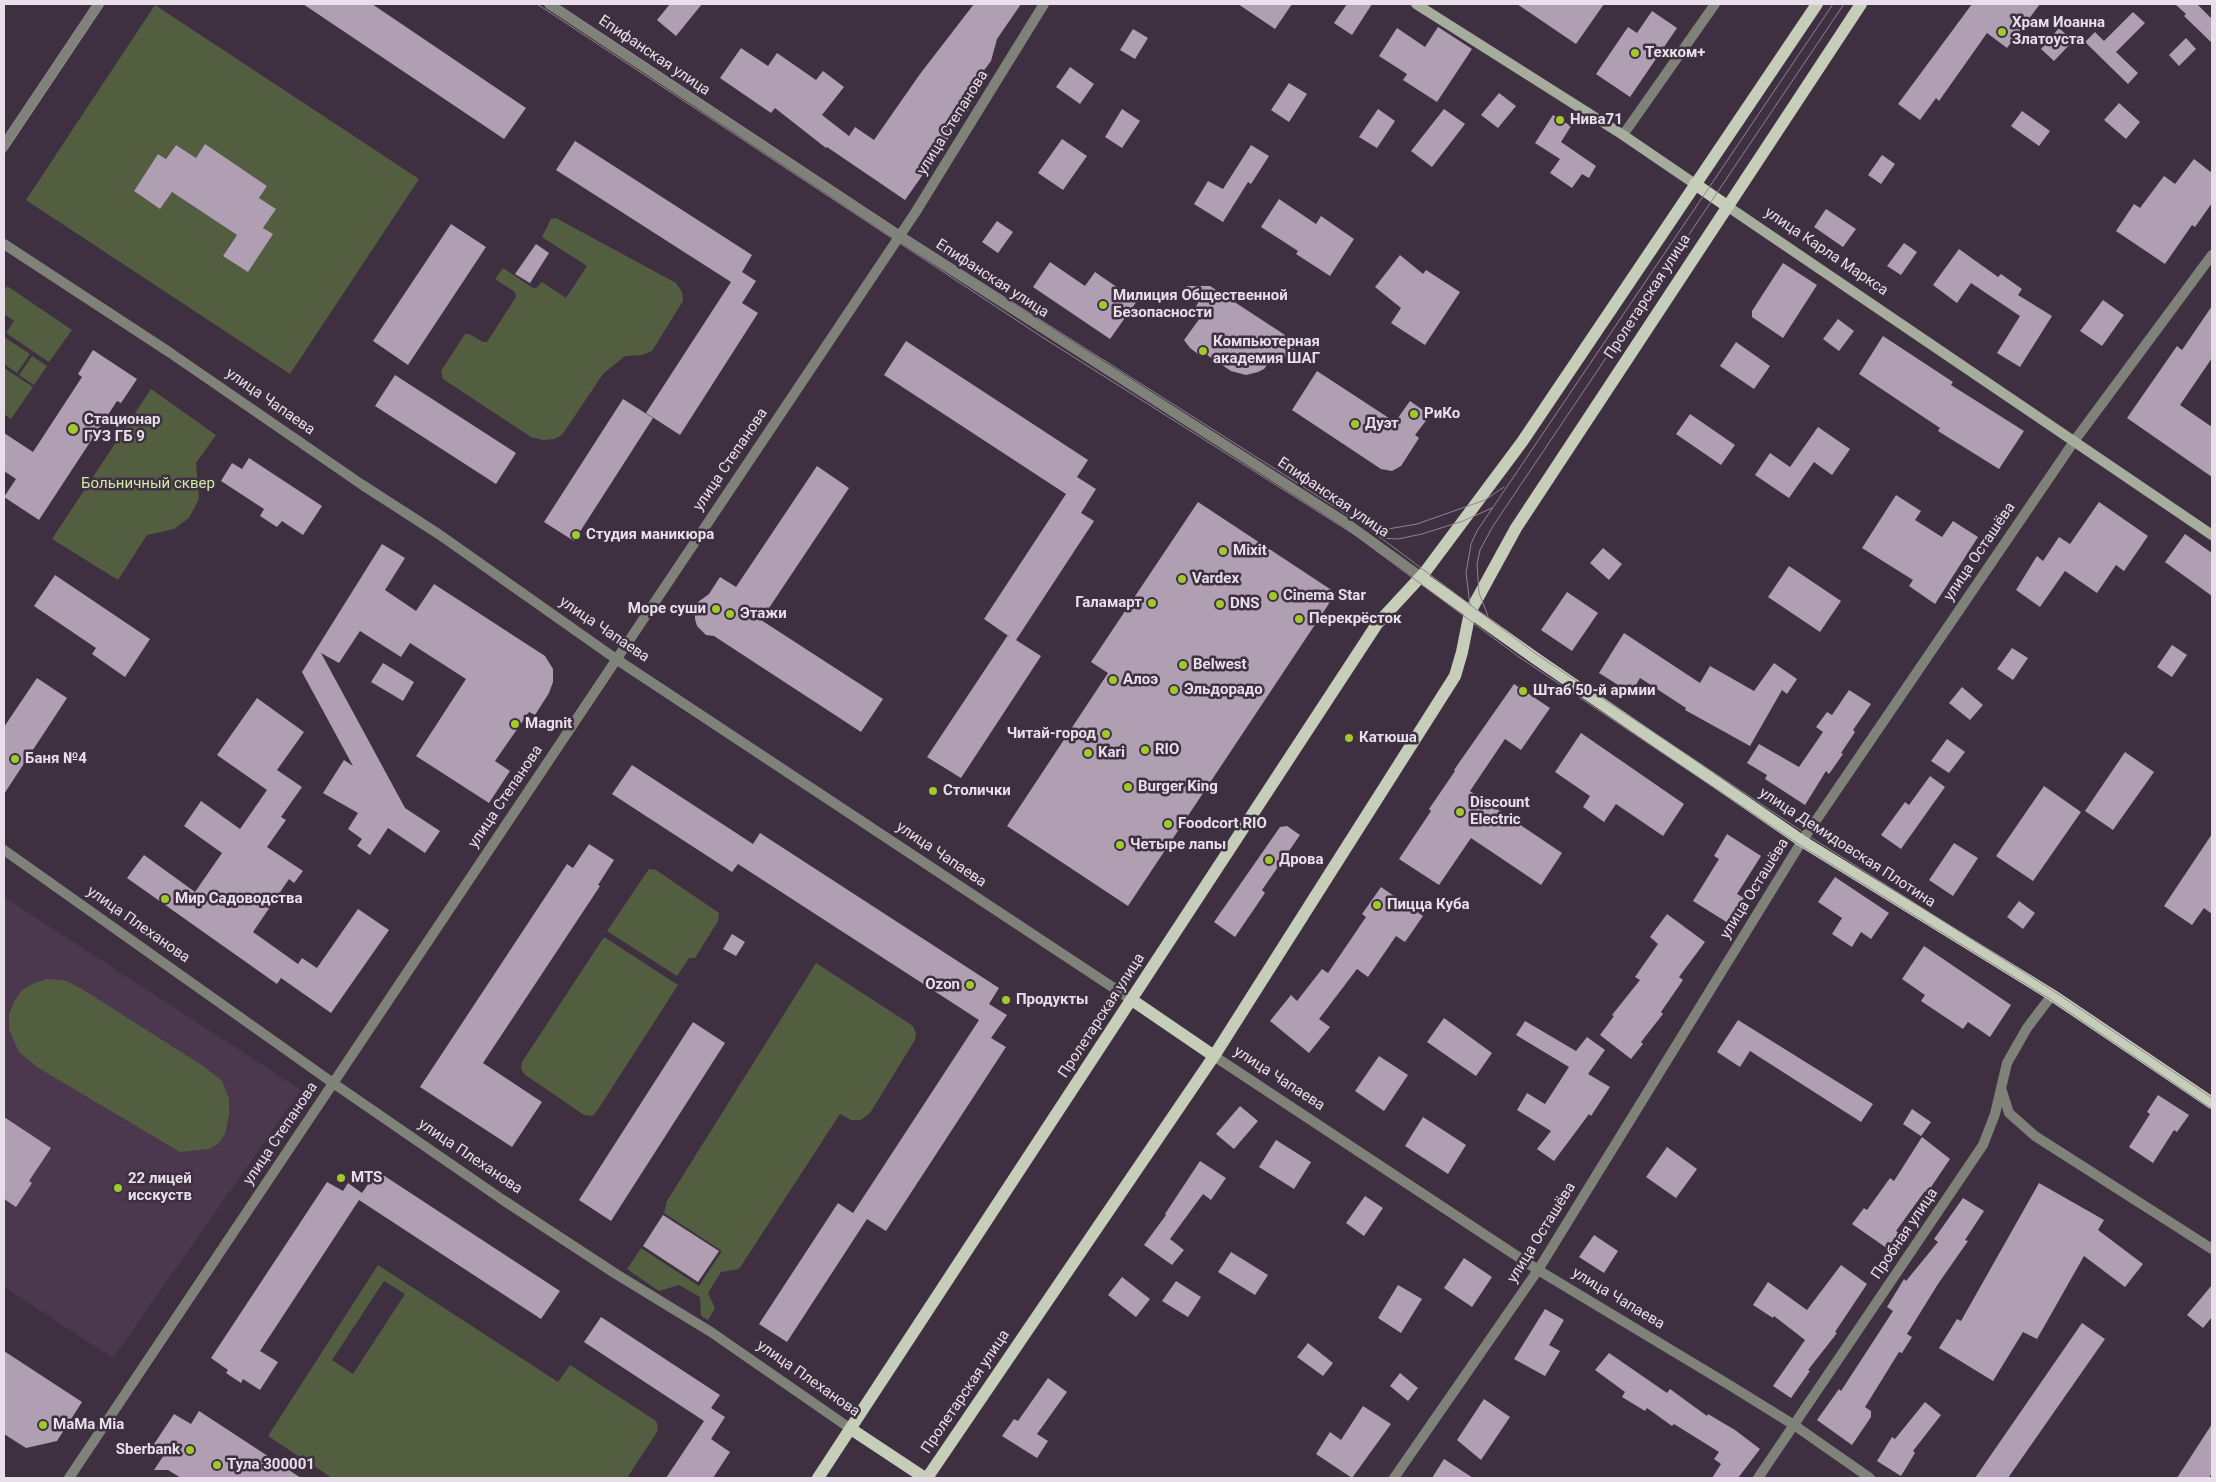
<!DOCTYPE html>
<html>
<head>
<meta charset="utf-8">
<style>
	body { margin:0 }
	#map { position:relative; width:2216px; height:1482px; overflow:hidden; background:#3e3041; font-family:Roboto,sans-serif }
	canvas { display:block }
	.frame { position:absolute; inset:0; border:5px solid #e8dfea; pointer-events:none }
</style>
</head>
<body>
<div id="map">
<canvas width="2216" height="1482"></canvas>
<div class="frame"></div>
</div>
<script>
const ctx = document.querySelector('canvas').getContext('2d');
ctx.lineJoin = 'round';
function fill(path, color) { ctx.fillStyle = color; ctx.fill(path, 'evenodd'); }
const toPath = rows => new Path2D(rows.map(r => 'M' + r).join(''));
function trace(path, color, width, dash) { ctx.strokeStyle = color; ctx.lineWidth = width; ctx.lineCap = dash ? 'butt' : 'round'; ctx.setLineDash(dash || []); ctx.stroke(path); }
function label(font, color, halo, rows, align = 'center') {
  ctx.font = font + ' Roboto,sans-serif'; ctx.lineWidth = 5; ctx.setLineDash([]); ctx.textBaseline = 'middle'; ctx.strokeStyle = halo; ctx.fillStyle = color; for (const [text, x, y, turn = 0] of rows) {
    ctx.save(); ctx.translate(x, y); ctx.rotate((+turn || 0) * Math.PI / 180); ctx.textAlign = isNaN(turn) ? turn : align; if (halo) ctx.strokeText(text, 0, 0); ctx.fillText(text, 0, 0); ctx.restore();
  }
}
fill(toPath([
	[4,897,301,1090,113,1358,4,1287]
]), '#4b384e');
fill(toPath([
	[155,5,419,179,290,374,26,200],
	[176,145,196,158,205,145,267,186,259,198,275,209,263,228,272,234,223,256,237,235,172,192,160,209,134,191,158,154,166,159],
	[556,218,676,283,682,292,683,301,652,351,642,355,625,356,603,374,562,435,554,439,543,440,531,437,443,379,441,371,465,334,469,334,483,342,487,342,516,297,515,292,495,279,503,268,533,288,536,288,542,282,566,298,587,266,542,237,551,219],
	[7,286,72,330,49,362,6,333,14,321,4,314,4,291],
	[4,337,30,354,17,373,4,364],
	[32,356,47,366,34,385,19,375],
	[4,368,33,387,11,419,4,414],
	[151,389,216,435,196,463,199,499,189,518,174,529,147,535,118,580,52,539],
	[649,869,656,870,719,913,718,921,695,958,689,958,677,976,607,931],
	[604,937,678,985,597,1111,592,1116,584,1115,524,1074,521,1068,522,1062],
	[816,963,913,1026,916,1033,915,1040,870,1113,861,1120,851,1120,840,1114,739,1269,721,1272,708,1293,715,1308,708,1320,701,1316,700,1297,679,1285,659,1291,627,1269,641,1248,699,1286,722,1251,664,1213,667,1201],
	[48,979,67,981,82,989,203,1066,222,1081,229,1099,229,1115,225,1134,218,1144,209,1149,180,1152,37,1067,19,1052,9,1030,9,1014,14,1002,22,990,34,983],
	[378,1265,558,1382,570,1365,656,1421,658,1426,657,1432,627,1478,332,1478,268,1436],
	[384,1281,405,1294,353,1374,332,1360]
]), '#535e40');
fill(toPath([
	[303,4,372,4,526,108,504,139],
	[670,4,702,4,676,36,657,20],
	[974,4,1021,4,997,39,991,61,960,102,969,109,905,200,827,147,826,148,775,108,771,113,720,78,741,48,768,66,777,53,816,80,823,71,844,87,822,115,849,136,855,127,874,140,920,74],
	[1238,4,1292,4,1275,29],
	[1347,4,1372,4,1352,35,1334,23],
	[1517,4,1604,4,1576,44],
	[1972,4,2040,4,2007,48,1987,33,1939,101,1936,98,1920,120,1898,104],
	[2175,4,2197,4,2212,19,2212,43,2184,16,2186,14],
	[1652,11,1677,28,1630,97,1596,74,1628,27,1637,33],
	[2133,12,2145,23,2116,52,2138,73,2128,84,2085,42,2095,32,2104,41],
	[1438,27,1472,49,1437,102,1403,80,1407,74,1379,56,1397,28,1425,47],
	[2059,28,2073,41,2054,61,2041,49],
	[1133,29,1148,38,1135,59,1120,50],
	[2186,38,2196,49,2179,66,2169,55],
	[1070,67,1094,84,1080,104,1056,87],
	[1289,83,1307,94,1289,122,1271,110],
	[1499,93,1516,106,1498,128,1481,115],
	[2119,103,2140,122,2126,139,2104,120],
	[1122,109,1140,121,1122,148,1105,137],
	[1378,109,1395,121,1377,148,1359,137],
	[1444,109,1465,124,1432,167,1411,151],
	[2022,111,2050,131,2039,146,2011,126],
	[1553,115,1571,126,1561,142,1596,166,1589,178,1582,174,1572,188,1550,173,1560,159,1535,143],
	[1062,139,1087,156,1063,190,1038,173],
	[575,141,752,255,742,272,756,281,742,303,758,313,680,435,646,413,731,282,556,170],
	[205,144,267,186,259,198,276,209,263,228,273,234,248,272,223,256,237,235,172,192,160,209,134,191,158,154,166,159,176,145,196,158],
	[1251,145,1269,156,1251,184,1248,182,1223,222,1194,204,1208,181,1223,189],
	[1882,155,1895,164,1881,184,1868,175],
	[2194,159,2212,173,2212,203,2195,227,2192,225,2165,264,2116,231,2134,204,2140,208,2164,176,2175,184],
	[1279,199,1316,224,1321,216,1354,239,1330,276,1296,254,1298,251,1261,227],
	[1826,209,1856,229,1843,247,1814,227],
	[997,221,1013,232,998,253,982,242],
	[451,224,486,247,408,365,373,341],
	[1904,243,1917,252,1901,275,1887,266],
	[536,244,549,253,530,283,515,274],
	[1959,249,1998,277,2001,274,2022,289,2018,295,2052,316,2020,367,1997,353,2020,316,1971,283,1957,303,1933,285],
	[1400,255,1423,274,1426,270,1460,292,1425,345,1391,323,1401,308,1375,287],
	[1050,262,1085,286,1095,272,1137,301,1110,339,1033,287],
	[1783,263,1817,285,1783,338,1752,317,1752,311],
	[1186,286,1210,286,1285,335,1281,341,1306,357,1273,357,1264,369,1258,372,1246,375,1231,371,1204,353,1202,357,1190,348,1184,340,1200,318,1192,313,1201,298],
	[2103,300,2124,315,2102,346,2080,331],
	[2212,306,2212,358,2180,405,2212,427,2212,477,2127,418,2177,346,2182,350],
	[1838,319,1854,331,1839,351,1823,339],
	[1883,336,1953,382,1951,385,2024,431,1999,469,1938,431,1940,428,1859,374],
	[906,341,1088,460,1077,477,1096,489,1081,513,1094,521,1016,640,1041,656,961,778,927,757,1008,635,1010,637,984,619,1066,494,884,375],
	[1736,342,1770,366,1754,389,1720,366],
	[93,350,137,379,121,403,117,401,39,520,4,497,16,479,4,471,4,433,33,452,82,377,78,374],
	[1317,371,1395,422,1410,401,1427,413,1425,416,1428,418,1415,435,1419,438,1401,466,1392,471,1381,469,1292,410],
	[395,375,516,453,496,484,375,406],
	[623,399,653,418,574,541,544,522],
	[1690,414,1735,445,1721,465,1676,434],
	[1818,427,1850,449,1832,475,1814,462,1789,498,1755,475,1770,453,1790,467],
	[249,458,322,506,303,535,282,521,277,527,260,516,264,509,221,481,232,463,242,469],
	[817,466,849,488,761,620,883,699,861,732,714,636,706,635,697,626,695,619,695,608,698,602,709,594,720,577,736,587],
	[1896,495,1921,511,1915,520,1942,537,1953,521,1978,537,1935,604,1909,586,1913,580,1862,548],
	[1198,502,1336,593,1128,906,1007,826,1108,673,1091,662],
	[2099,502,2148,536,2124,571,2116,565,2097,593,2065,571,2040,607,2016,590,2037,556,2043,561,2059,537,2070,544],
	[2185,534,2212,553,2212,596,2165,562],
	[382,544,405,558,385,590,416,611,434,584,545,656,553,669,553,682,549,693,535,715,529,712,495,761,510,771,489,803,416,756,466,679,410,643,401,657,360,631,339,663,321,653,405,808,440,831,425,853,388,828,370,855,357,846,362,839,348,829,358,813,323,793,344,760,353,766,302,672],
	[1603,548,1622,564,1609,580,1590,563],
	[1789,566,1841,601,1820,632,1768,597],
	[55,575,150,639,125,677,92,654,96,648,34,606],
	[1567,592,1598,613,1572,651,1541,630],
	[1624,633,1700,683,1710,666,1754,691,1774,663,1797,679,1787,694,1782,690,1750,746,1685,710,1686,708,1640,678,1631,693,1599,673],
	[2172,645,2187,655,2172,677,2157,667],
	[2012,648,2028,658,2013,680,1997,669],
	[383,663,414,682,403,701,371,682],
	[37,678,67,698,4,794,4,727],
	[1514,684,1550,708,1521,750,1505,739,1470,791,1562,853,1541,885,1471,838,1439,885,1399,859,1431,811,1429,809,1455,771,1454,770],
	[1962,687,1983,705,1970,720,1949,703],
	[1849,690,1871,704,1853,730,1855,732,1841,753,1843,754,1829,774,1826,771,1805,805,1765,779,1767,775,1747,763,1759,744,1799,767,1823,732,1816,727,1827,712,1832,715],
	[257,698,304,732,277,770,302,787,281,817,286,820,267,847,303,871,294,883,289,879,253,932,298,964,302,958,317,968,358,909,389,930,331,1013,281,978,277,984,127,878,144,855,195,892,222,853,184,826,201,801,240,829,267,790,217,755],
	[1581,733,1684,804,1663,836,1616,804,1604,822,1583,807,1590,796,1555,772],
	[1947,739,1965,752,1949,773,1931,761],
	[2125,752,2154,772,2113,830,2085,811],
	[632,765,753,844,760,833,999,988,989,1004,1007,1015,991,1038,1006,1047,886,1231,867,1219,787,1342,759,1324,838,1203,853,1213,979,1020,738,864,732,872,612,794],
	[1930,776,1945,787,1901,849,1881,835,1905,802,1909,805],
	[2044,786,2081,812,2033,881,1996,856],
	[1287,826,1300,835,1262,890,1265,893,1235,937,1214,922,1280,827],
	[1727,834,1761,856,1737,894,1744,898,1728,923,1693,901,1719,859,1714,856],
	[2212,834,2212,914,2204,908,2192,925,2164,906],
	[1954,843,1978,858,1953,896,1929,880],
	[589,844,614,860,598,885,600,886,483,1063,542,1102,512,1147,420,1087,567,864,573,868],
	[1835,877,1889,913,1871,939,1861,932,1852,947,1832,934,1842,918,1818,902],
	[1381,887,1423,916,1405,942,1396,936,1368,977,1357,969,1319,1019,1330,1027,1309,1053,1270,1021,1291,995,1297,1001,1322,969,1328,973,1366,917,1362,914],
	[2019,901,2035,913,2023,929,2007,917],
	[1667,914,1705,942,1679,977,1683,980,1661,1012,1663,1014,1641,1042,1643,1044,1631,1059,1600,1035,1614,1016,1612,1015,1640,980,1635,977,1658,944,1650,937],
	[732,934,745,942,736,956,723,949],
	[1924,946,2011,1005,1990,1037,1968,1022,1963,1029,1921,1001,1925,995,1902,979],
	[1444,1018,1492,1053,1476,1076,1427,1042],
	[1738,1020,1873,1104,1861,1122,1750,1051,1740,1067,1717,1052],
	[1525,1021,1576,1051,1587,1037,1605,1050,1588,1074,1610,1087,1591,1116,1589,1114,1554,1161,1537,1149,1551,1131,1517,1110,1527,1093,1545,1104,1569,1067,1516,1035],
	[693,1022,725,1043,611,1221,579,1200],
	[1379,1056,1408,1075,1384,1111,1355,1091],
	[2158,1095,2189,1115,2177,1132,2174,1130,2153,1163,2129,1147,2150,1114,2147,1112],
	[1240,1106,1258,1121,1234,1149,1216,1134],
	[1912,1109,1931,1122,1921,1136,1903,1124],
	[4,1117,51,1148,29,1181,32,1183,16,1207,4,1199],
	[1423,1117,1466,1145,1448,1174,1405,1146],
	[1922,1137,1950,1159,1927,1193,1925,1191,1896,1231,1899,1233,1888,1249,1852,1224,1864,1208,1867,1210,1890,1178,1894,1181],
	[1276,1140,1311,1162,1294,1189,1259,1167],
	[1667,1147,1697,1169,1676,1198,1646,1177],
	[1200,1161,1226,1178,1211,1200,1203,1194,1170,1239,1184,1250,1172,1265,1144,1245,1166,1215,1165,1214],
	[377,1171,560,1291,541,1319,359,1200,260,1351,278,1362,260,1390,243,1379,241,1383,226,1373,228,1370,211,1358,327,1182,343,1191,348,1183,362,1193],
	[2039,1183,2104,1220,2098,1230,2143,1264,2125,1287,2084,1256,2037,1339,2023,1332,1993,1381,1939,1348,1957,1319,1961,1321],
	[1365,1196,1383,1208,1364,1236,1346,1223],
	[1963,1198,1984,1211,1965,1240,1968,1241,1938,1284,1907,1334,1912,1337,1902,1353,1899,1352,1865,1407,1871,1411,1871,1417,1852,1445,1817,1420,1839,1389,1841,1391,1893,1311,1887,1307,1904,1279,1906,1281,1938,1242,1934,1239],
	[663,1215,719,1251,698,1282,643,1246],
	[1594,1235,1618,1251,1604,1273,1579,1257],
	[1231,1252,1268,1275,1255,1295,1218,1272],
	[1464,1258,1492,1277,1472,1307,1444,1288],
	[1841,1265,1867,1284,1835,1332,1837,1333,1808,1370,1810,1371,1791,1398,1773,1386,1805,1340,1774,1316,1773,1318,1753,1305,1768,1282,1807,1310],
	[1122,1277,1150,1299,1136,1317,1108,1295],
	[1176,1281,1201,1297,1188,1317,1162,1301],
	[1398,1285,1422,1299,1401,1333,1378,1318],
	[2212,1285,2212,1317,2203,1328,2187,1315],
	[1545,1309,1564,1320,1549,1345,1560,1351,1545,1376,1514,1359],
	[601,1317,720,1395,711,1408,725,1417,711,1439,730,1452,713,1478,666,1478,704,1421,584,1342],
	[2082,1323,2105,1339,2008,1478,1975,1478],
	[1308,1343,1333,1363,1323,1376,1297,1357],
	[4,1351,82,1402,57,1441,26,1448,4,1434],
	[1609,1353,1667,1393,1670,1389,1707,1416,1708,1414,1735,1430,1760,1449,1738,1478,1712,1478,1721,1464,1714,1459,1719,1452,1674,1424,1672,1426,1647,1408,1645,1411,1622,1397,1625,1392,1595,1370],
	[1400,1373,1418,1388,1408,1401,1390,1386],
	[1048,1378,1067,1392,1037,1434,1048,1441,1037,1458,1002,1436,1014,1419,1018,1421],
	[1484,1399,1510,1417,1481,1460,1457,1440],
	[1925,1402,1941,1415,1913,1451,1915,1453,1901,1476,1877,1461,1892,1437,1895,1439],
	[1363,1406,1391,1424,1352,1478,1316,1454,1330,1432,1341,1440],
	[199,1411,251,1445,301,1478,181,1478,168,1470,154,1470,166,1452,154,1444,174,1414,191,1424],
	[2212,1424,2212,1473,2209,1478,2177,1478],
	[1444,1459,1473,1478,1432,1478]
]), '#b09fb3');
trace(toPath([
	[549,4,899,236,1345,522,1421,577],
	[1623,135,1715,4],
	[4,146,99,4],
	[4,244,169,352,361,484,440,535,616,659,1132,1000],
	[4,850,333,1083,503,1200,616,1274,711,1332,851,1429],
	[1214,1056,1538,1270,1731,1386,1794,1425,1870,1478],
	[2001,1088,2009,1113,2035,1136,2212,1249],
	[69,1478,915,213,1044,4],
	[1394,1478,1538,1270,1802,841,2075,440,2212,255],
	[1758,1478,1983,1145,1995,1114,2007,1063,2027,1028,2052,995]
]), '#7e8278', 10);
trace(toPath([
	[1416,4,1623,135,1695,184],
	[1727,206,2212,535]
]), '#a7ad9d', 10);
trace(toPath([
	[1695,184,1727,206],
	[1421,577,1535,658,1802,841,2052,995,2212,1103],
	[1132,1000,1214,1056],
	[851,1429,925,1478],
	[818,1478,1377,624,1425,572,1522,442,1817,4],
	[927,1478,1214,1056,1455,676,1462,652,1470,612,1516,528,1861,4]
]), '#c6ceb9', 12);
trace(toPath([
	[537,4,1042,337,1355,535,1519,657,1800,845,2050,999,2212,1109],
	[557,4,902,232,1365,526,1536,654,1815,840,2055,992,2212,1098],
	[4,137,93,4],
	[4,154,104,4],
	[1365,526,1388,529,1417,524,1485,500,1504,487],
	[1380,538,1398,539,1422,534,1463,521,1492,508],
	[1470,605,1466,573,1471,544,1477,531,1833,4],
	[1488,616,1479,593,1477,564,1480,550,1493,526,1844,4]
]), '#908492', 1);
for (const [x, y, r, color] of [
	[2002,32,5,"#a0c92c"],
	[1635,53,5,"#a0c92c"],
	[1560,120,5,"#a0c92c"],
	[1103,305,5,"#a0c92c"],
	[1203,351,5,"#a0c92c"],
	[1414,414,5,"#a0c92c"],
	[1355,424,5,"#a0c92c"],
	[73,429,6,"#a0c92c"],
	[576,535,5,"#a0c92c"],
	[1223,551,5,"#a0c92c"],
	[1182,579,5,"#a0c92c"],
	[1273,596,5,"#a0c92c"],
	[1152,603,5,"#a0c92c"],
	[1220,604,5,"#a0c92c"],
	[716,609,5,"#a0c92c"],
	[730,614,5,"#a0c92c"],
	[1299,619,5,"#a0c92c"],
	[1183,665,5,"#a0c92c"],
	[1113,680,5,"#a0c92c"],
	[1174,690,5,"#a0c92c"],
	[1523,691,5,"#a0c92c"],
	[515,724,5,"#a0c92c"],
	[1106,734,5,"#a0c92c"],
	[1349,738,5,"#a0c92c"],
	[1145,750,5,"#a0c92c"],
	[1088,753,5,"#a0c92c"],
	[15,759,5,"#a0c92c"],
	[1128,787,5,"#a0c92c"],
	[933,791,5,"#a0c92c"],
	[1460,812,5,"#a0c92c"],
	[1168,824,5,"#a0c92c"],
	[1120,845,5,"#a0c92c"],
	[1269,860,5,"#a0c92c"],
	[165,899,5,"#a0c92c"],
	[1377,905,5,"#a0c92c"],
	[970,985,5,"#a0c92c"],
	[1006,1000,5,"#a0c92c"],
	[341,1178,5,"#a0c92c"],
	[118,1188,5,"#a0c92c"],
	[43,1425,5,"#a0c92c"],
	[190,1450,5,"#a0c92c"],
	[217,1465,5,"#a0c92c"]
]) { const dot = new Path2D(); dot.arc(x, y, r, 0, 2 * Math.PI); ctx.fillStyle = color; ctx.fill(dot); trace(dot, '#3e3041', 2); }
label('bold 15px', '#e8dfea', '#3e3041', [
	["Храм Иоанна",2012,23],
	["Златоуста",2012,40],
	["Техком+",1645,53],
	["Нива71",1570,120],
	["Милиция Общественной",1113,296],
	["Безопасности",1113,313],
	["Компьютерная",1213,342],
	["академия ШАГ",1213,359],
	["РиКо",1424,414],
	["Стационар",84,420],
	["ГУЗ ГБ 9",84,437],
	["Дуэт",1365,424],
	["Студия маникюра",586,535],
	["Mixit",1233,551],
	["Vardex",1192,579],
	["Cinema Star",1283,596],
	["Галамарт",1142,603,"right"],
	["DNS",1230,604],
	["Море суши",706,609,"right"],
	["Этажи",740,614],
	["Перекрёсток",1309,619],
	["Belwest",1193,665],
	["Алоэ",1123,680],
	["Эльдорадо",1184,690],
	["Штаб 50-й армии",1533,691],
	["Magnit",525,724],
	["Читай-город",1096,734,"right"],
	["Катюша",1359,738],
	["RIO",1155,750],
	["Kari",1098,753],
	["Баня №4",25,759],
	["Burger King",1138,787],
	["Столички",943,791],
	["Discount",1470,803],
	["Electric",1470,820],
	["Foodcort RIO",1178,824],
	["Четыре лапы",1130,845],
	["Дрова",1279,860],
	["Мир Садоводства",175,899],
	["Пицца Куба",1387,905],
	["Ozon",960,985,"right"],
	["Продукты",1016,1000],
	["MTS",351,1178],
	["22 лицей",128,1179],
	["исскуств",128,1196],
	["MaMa Mia",53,1425],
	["Sberbank",180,1450,"right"],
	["Тула 300001",227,1465]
], 'left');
label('15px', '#e8dfea', '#3e3041', [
	["Епифанская улица",654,56,34],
	["улица Степанова",953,123,-58],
	["улица Карла Маркса",1826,252,34],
	["Епифанская улица",992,279,33],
	["Пролетарская улица",1648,297,-57],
	["улица Чапаева",270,402,35],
	["улица Степанова",731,460,-56],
	["Епифанская улица",1333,498,34],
	["улица Осташёва",1980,552,-56],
	["улица Чапаева",604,630,34],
	["улица Степанова",506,797,-56],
	["улица Демидовская Плотина",1847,848,33],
	["улица Чапаева",941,855,34],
	["улица Осташёва",1755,889,-58],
	["улица Плеханова",138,925,35],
	["Пролетарская улица",1102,1016,-57],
	["улица Чапаева",1279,1079,33],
	["улица Степанова",281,1134,-56],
	["улица Плеханова",470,1157,34],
	["улица Осташёва",1542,1233,-58],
	["Пробная улица",1905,1234,-56],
	["улица Чапаева",1618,1299,31],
	["улица Плеханова",808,1379,35],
	["Пролетарская улица",966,1392,-56]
]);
label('15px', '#cfe8a3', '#3e3041', [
	["Больничный сквер",148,484]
]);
</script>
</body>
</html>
